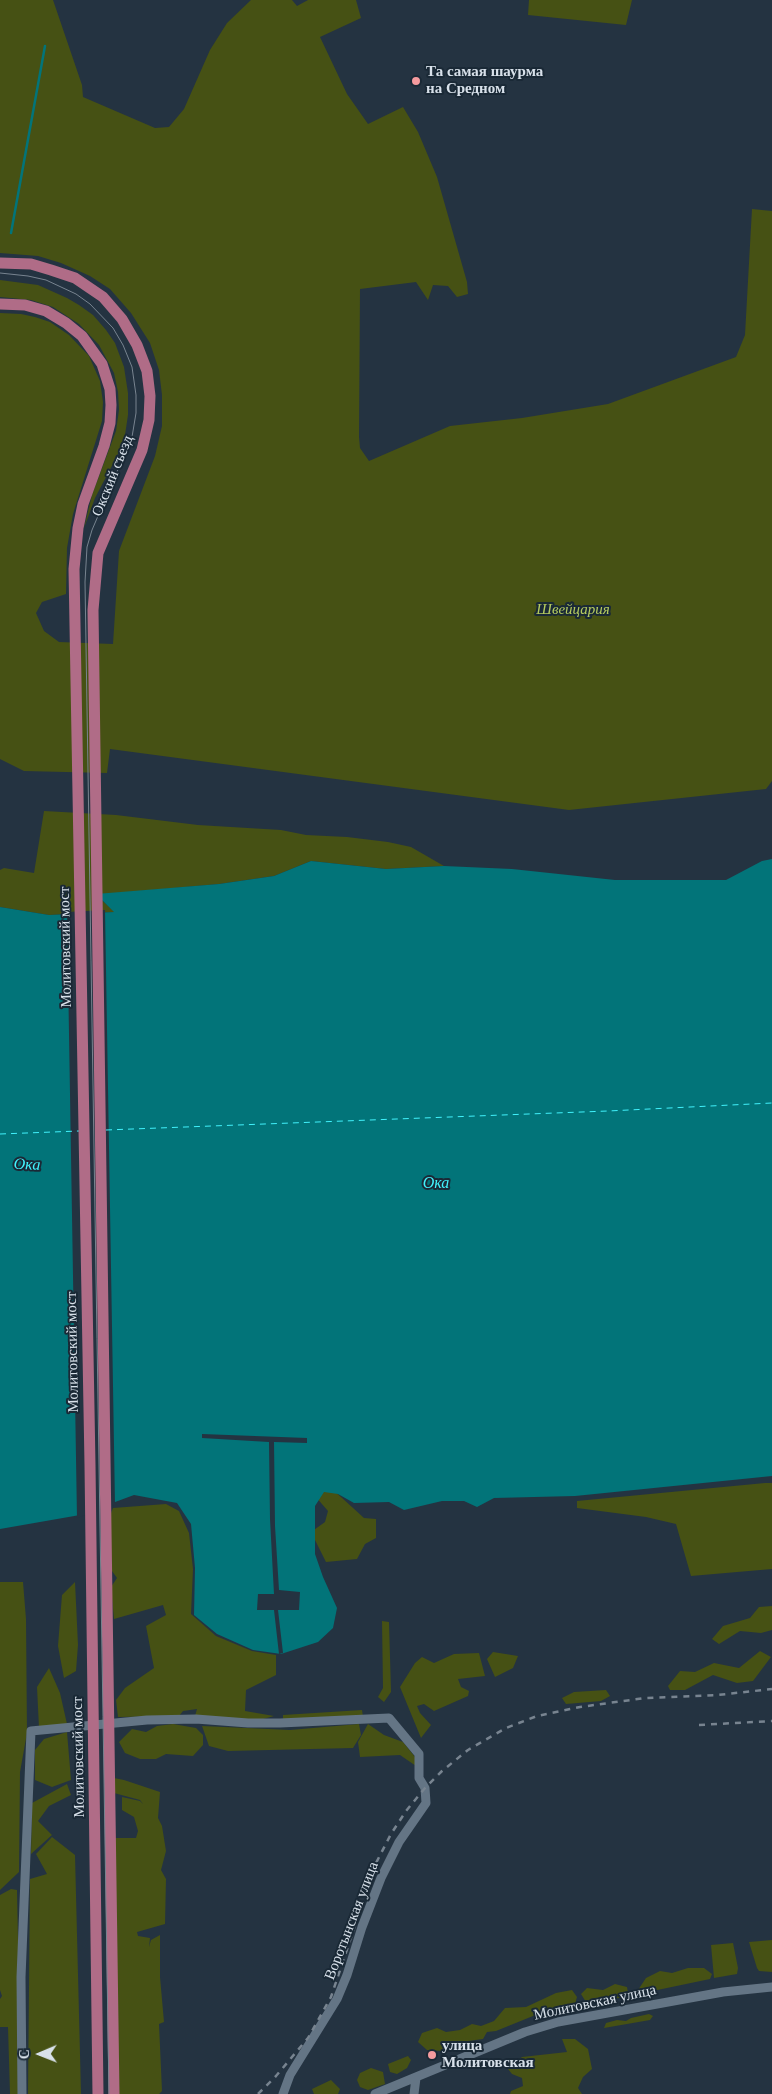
<!DOCTYPE html>
<html>
<head>
<meta charset="utf-8">
<style>
	body { margin:0 }
	#map { position:relative; width:772px; height:2094px; overflow:hidden; background:#243341; font-family:"Times New Roman",serif }
	canvas { display:block }
	.north { position:absolute; left:15px; top:2029px; width:50px; height:50px; -webkit-text-stroke:4px #1a2936; paint-order:stroke; rotate:269deg; font-size:14px; font-weight:700; line-height:20px; text-align:center; color:#d8e1ea }
	.north::after { content:''; display:block; margin:auto; width:18px; height:22px; background:#d8e1ea; clip-path:polygon(50% 0,100% 100%,50% 72%,0 100%) }
</style>
</head>
<body>
<div id="map">
<canvas width="772" height="2094"></canvas>
<div class="north">С</div>
</div>
<script>
const ctx = document.querySelector('canvas').getContext('2d');
ctx.lineJoin = 'round';
function fill(path, color) { ctx.fillStyle = color; ctx.fill(path, 'evenodd'); }
const toPath = rows => new Path2D(rows.map(r => 'M' + r).join(''));
function trace(path, color, width, dash) { ctx.strokeStyle = color; ctx.lineWidth = width; ctx.lineCap = dash ? 'butt' : 'round'; ctx.setLineDash(dash || []); ctx.stroke(path); }
function label(font, color, halo, rows, align = 'center') {
  ctx.font = font + ' "Times New Roman",serif'; ctx.lineWidth = 4; ctx.setLineDash([]); ctx.textBaseline = 'middle'; ctx.strokeStyle = halo; ctx.fillStyle = color; for (const [text, x, y, turn = 0] of rows) {
    ctx.save(); ctx.translate(x, y); ctx.rotate((+turn || 0) * Math.PI / 180); ctx.textAlign = isNaN(turn) ? turn : align; if (halo) ctx.strokeText(text, 0, 0); ctx.fillText(text, 0, 0); ctx.restore();
  }
}
fill(toPath([
	[0,0,53,0,82,85,83,97,155,128,169,127,184,109,210,50,227,23,251,0,292,0,297,6,308,0,356,0,361,18,320,37,347,94,368,124,403,107,418,132,437,177,467,282,468,294,457,297,448,286,433,285,428,300,416,282,360,289,359,437,360,448,369,461,450,426,522,418,608,404,736,357,745,335,752,209,772,211,772,781,766,789,569,810,110,749,107,773,24,771,0,759,0,313,21,314,35,317,50,322,69,335,89,356,100,381,103,402,102,421,73,514,67,548,66,594,42,602,36,613,44,631,59,642,113,644,119,551,155,456,162,426,162,395,159,370,150,343,131,313,110,289,90,276,61,263,38,256,0,253],
	[529,0,632,0,626,25,528,15],
	[0,280,38,285,67,298,79,305,93,315,106,330,115,343,124,367,128,393,128,415,125,435,117,456,95,498,84,528,92,495,116,431,119,410,118,392,114,373,99,345,79,324,53,307,31,300,0,297],
	[44,811,116,815,198,825,281,830,306,835,347,837,388,842,411,847,444,866,386,869,311,861,274,876,219,884,96,895,115,912,49,915,0,907,0,870,4,868,34,873],
	[765,1483,772,1483,772,1569,691,1576,676,1524,646,1517,577,1508,577,1501],
	[330,1487,364,1518,376,1519,376,1538,365,1544,357,1559,326,1562,311,1532,325,1522,328,1511,315,1496],
	[166,1504,179,1511,189,1533,193,1569,191,1614,216,1636,252,1651,276,1655,276,1675,246,1690,245,1711,274,1716,256,1721,195,1716,197,1709,183,1711,179,1716,118,1717,116,1700,125,1688,154,1668,146,1626,166,1615,163,1605,114,1619,111,1587,117,1578,112,1571,109,1518,113,1508],
	[0,1582,23,1582,26,1619,27,1733,20,1772,19,1872,0,1890],
	[75,1582,78,1645,76,1671,64,1678,58,1646,62,1595],
	[772,1606,772,1630,761,1633,740,1631,719,1644,712,1639,723,1626,750,1618,759,1607],
	[382,1621,389,1622,391,1692,384,1702,378,1697,383,1688],
	[760,1651,771,1657,753,1681,737,1683,713,1675,685,1690,670,1690,668,1686,680,1671,695,1672,714,1663,739,1668],
	[493,1652,518,1656,513,1668,495,1677,487,1659],
	[479,1653,485,1676,458,1679,461,1687,469,1691,468,1696,434,1711,424,1704,417,1706,420,1713,431,1725,421,1738,400,1687,415,1663,422,1657,434,1663,454,1654],
	[49,1668,60,1693,67,1724,39,1728,37,1687],
	[606,1690,610,1696,601,1701,566,1704,562,1698,574,1692],
	[362,1710,363,1717,283,1721,283,1715],
	[173,1724,196,1728,203,1735,203,1745,193,1756,166,1754,156,1759,140,1759,125,1753,119,1742,132,1729,146,1732,157,1726],
	[359,1724,361,1735,353,1748,228,1751,209,1746,202,1726,290,1730],
	[368,1724,384,1735,403,1742,415,1757,416,1766,400,1755,360,1757,358,1742],
	[67,1732,71,1780,52,1787,35,1780,35,1750,44,1739],
	[114,1778,124,1780,160,1792,158,1818,162,1826,166,1851,161,1870,166,1879,165,1924,137,1932,138,1936,150,1938,149,1947,151,1940,160,1935,160,1977,164,2022,159,2024,162,2091,159,2094,119,2094,113,1838,136,1838,138,1831,134,1817,122,1810,122,1797,140,1801,143,1804,140,1800,114,1793],
	[67,1784,71,1795,49,1806,38,1821,52,1835,31,1854,32,1803],
	[52,1837,75,1855,81,2094,28,2094,30,1879,47,1874,36,1854],
	[11,1889,17,1890,21,2094,10,2094,8,2027,0,2027,0,1999,2,1996,0,1990,0,1895],
	[772,1940,772,1972,759,1971,757,1968,749,1942],
	[733,1943,738,1968,737,1974,714,1978,711,1945],
	[688,1968,704,1968,712,1974,710,1979,643,1993,638,1990,646,1978,660,1971,672,1973],
	[615,1984,627,1987,628,1993,619,1998,586,2002,581,1994,587,1988,603,1990],
	[572,1990,577,1997,575,2004,533,2016,496,2031,487,2032,483,2039,468,2041,464,2047,441,2051,427,2050,418,2042,422,2033,437,2028,446,2032,460,2030,472,2024,481,2026,494,2021,505,2008,526,2007,556,1993],
	[649,2014,653,2016,650,2020,604,2028,606,2023,617,2020,626,2021,631,2018],
	[562,2039,575,2039,588,2049,592,2069,583,2077,578,2088,582,2094,510,2094,511,2091,523,2086,522,2078,512,2074,508,2069,522,2057,567,2052],
	[408,2056,411,2060,407,2068,397,2074,390,2072,388,2064],
	[371,2068,383,2072,385,2084,368,2090,360,2087,357,2080,360,2073],
	[331,2080,340,2089,338,2094,314,2094,312,2089]
]), '#465114');
fill(toPath([
	[772,859,772,1476,575,1496,494,1498,477,1507,464,1501,442,1501,404,1510,389,1502,354,1503,338,1494,324,1492,315,1506,315,1554,323,1577,337,1608,333,1628,318,1642,281,1654,253,1650,217,1634,194,1615,195,1568,191,1524,177,1503,134,1495,80,1515,0,1529,0,907,49,915,114,912,96,894,219,884,274,876,311,861,386,869,444,866,512,869,615,880,726,880,762,861]
]), '#027479');
fill(toPath([
	[105,910,115,1505,77,1518,67,912],
	[202,1434,307,1438,307,1443,274,1442,275,1526,279,1590,300,1592,299,1610,278,1610,283,1653,279,1654,274,1610,257,1610,258,1594,274,1594,270,1519,269,1442,202,1438]
]), '#243341');
trace(toPath([
	[11,233,45,46]
]), '#027479', 2.5);
trace(toPath([
	[106,1130,608,1111,772,1103],
	[0,1134,79,1131]
]), '#41f2fc', 1, [6, 5]);
trace(toPath([
	[22,2094,21,1977,31,1731,147,1720,196,1719,248,1723,280,1723,389,1718,419,1754,419,1778,425,1788,426,1803,399,1842,381,1878,362,1927,347,1975,337,1999,290,2075,283,2094],
	[375,2094,525,2032,558,2022,723,1992,772,1987],
	[414,2094,416,2078]
]), '#647585', 9);
trace(toPath([
	[0,263,31,264,51,270,75,278,103,297,122,319,137,345,147,371,150,396,149,420,142,450,98,553,93,610,114,2094],
	[0,304,25,305,46,311,66,323,82,336,102,364,110,389,111,405,110,423,104,446,83,504,78,528,74,569,90,1465,98,2094]
]), '#b06c87', 11);
trace(toPath([
	[0,273,28,276,46,280,76,294,90,304,113,328,123,345,132,367,136,395,136,413,132,437,92,530,87,547,85,582,109,2094]
]), '#788490', 1);
trace(toPath([
	[699,1725,772,1721],
	[258,2094,276,2076,308,2038,331,1997,376,1863,391,1834,406,1811,425,1788,442,1771,468,1750,506,1728,537,1716,580,1707,645,1698,718,1695,772,1689]
]), '#788490', 2.5, [6, 6]);
for (const [x, y, r, color] of [
	[416,81,5,"#f59b9e"],
	[432,2055,5,"#f59b9e"]
]) { const dot = new Path2D(); dot.arc(x, y, r, 0, 2 * Math.PI); ctx.fillStyle = color; ctx.fill(dot); trace(dot, '#1a2936', 2); }
label('bold 15px', '#d8e1ea', '#1a2936', [
	["Та самая шаурма",426,72],
	["на Средном",426,89],
	["улица",442,2046],
	["Молитовская",442,2063]
], 'left');
label('15px', '#d8e1ea', '#1a2936', [
	["Окский съезд",113,476,-68],
	["Молитовский мост",66,947,-91],
	["Молитовский мост",73,1352,-91],
	["Молитовский мост",79,1757,-91],
	["Воротынская улица",352,1921,-69],
	["Молитовская улица",595,2003,-12]
]);
label('italic 15px', '#b5cb5f', '#1a2936', [
	["Швейцария",573,610]
]);
label('italic 16px', '#41f2fc', '#1a2936', [
	["Ока",27,1165,2],
	["Ока",436,1184]
]);
</script>
</body>
</html>
